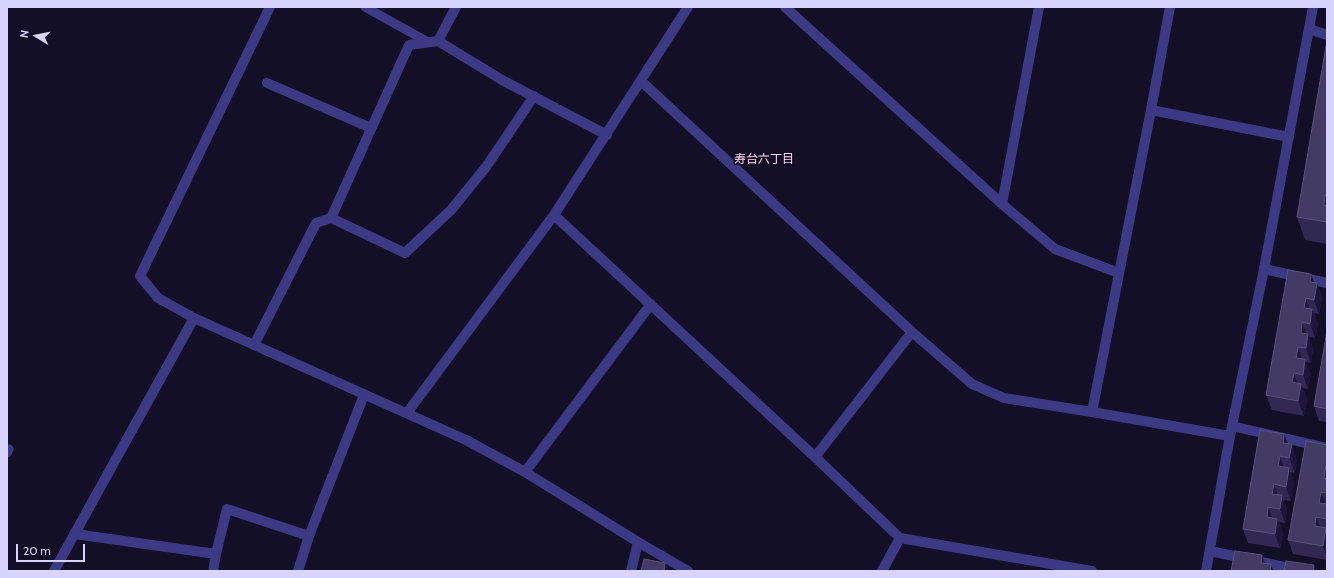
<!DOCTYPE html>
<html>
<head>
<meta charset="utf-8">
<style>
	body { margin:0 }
	#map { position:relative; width:1334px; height:578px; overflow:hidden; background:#130f26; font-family:Cabin,sans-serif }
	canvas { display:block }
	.frame { position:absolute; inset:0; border:8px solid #d9d4ff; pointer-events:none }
	.north { position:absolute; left:16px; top:16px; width:40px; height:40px; -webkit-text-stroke:3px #130f26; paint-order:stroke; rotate:280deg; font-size:11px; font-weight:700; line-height:16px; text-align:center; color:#d9d4ff }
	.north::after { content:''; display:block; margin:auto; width:14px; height:18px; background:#d9d4ff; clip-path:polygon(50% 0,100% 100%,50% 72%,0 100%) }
	.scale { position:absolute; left:16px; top:544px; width:69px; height:18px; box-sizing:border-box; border:2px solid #d9d4ff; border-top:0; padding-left:5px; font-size:12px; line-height:14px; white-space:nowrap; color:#d9d4ff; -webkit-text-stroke:3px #130f26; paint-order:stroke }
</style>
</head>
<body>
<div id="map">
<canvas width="1334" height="578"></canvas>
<div class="frame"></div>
<div class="north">N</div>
<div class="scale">20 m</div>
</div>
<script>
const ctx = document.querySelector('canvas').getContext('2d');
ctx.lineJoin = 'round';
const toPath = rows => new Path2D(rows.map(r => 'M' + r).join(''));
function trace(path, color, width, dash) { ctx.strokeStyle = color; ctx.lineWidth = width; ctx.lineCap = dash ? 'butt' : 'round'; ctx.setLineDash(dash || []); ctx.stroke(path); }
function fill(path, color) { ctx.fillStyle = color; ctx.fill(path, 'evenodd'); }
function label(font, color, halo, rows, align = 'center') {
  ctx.font = font + ' Cabin,"Noto Sans JP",sans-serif'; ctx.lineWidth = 3.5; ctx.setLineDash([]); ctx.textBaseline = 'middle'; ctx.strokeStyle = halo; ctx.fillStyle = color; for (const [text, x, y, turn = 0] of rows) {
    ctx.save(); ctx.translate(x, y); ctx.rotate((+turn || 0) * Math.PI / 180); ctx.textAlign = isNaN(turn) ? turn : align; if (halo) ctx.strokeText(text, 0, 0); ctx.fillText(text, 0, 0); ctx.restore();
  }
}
trace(toPath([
	[365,7,428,42],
	[7,449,9,449,7,453]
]), '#3d3a85', 9);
trace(toPath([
	[270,7,140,276,158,298,194,318,466,440,525,472,638,542,688,571],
	[785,7,1002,204,1055,249,1119,273],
	[1309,29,1327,35],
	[438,41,456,7],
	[641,81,912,332,972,384,1004,398,1092,412,1230,436],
	[267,83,371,128],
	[1151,110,1289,137],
	[1002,204,1039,7],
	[554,215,815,457,900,538,1092,571],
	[331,218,405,253,451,210,486,167,534,96],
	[1264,269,1327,283],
	[254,345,316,223,331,218,409,45,438,41,502,80,607,135],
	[1092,412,1151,110,1170,7],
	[407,413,554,215,688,7],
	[1232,426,1327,448],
	[815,457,912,332],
	[525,472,651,304],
	[75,534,216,554,227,509,309,536],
	[1210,551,1303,571],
	[54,571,194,318],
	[213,571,216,554],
	[298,571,309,536,364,395],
	[631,571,638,542],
	[882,571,900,538]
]), '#3d3a85', 10);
trace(toPath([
	[1206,571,1230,436,1264,269,1313,7]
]), '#3d3a85', 10);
fill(toPath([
	[1327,46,1327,244,1305,240,1297,217],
	[1311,274,1314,283,1317,283,1322,298,1319,314,1314,313,1318,324,1315,338,1309,337,1313,349,1311,363,1306,362,1311,374,1308,389,1303,388,1307,399,1304,416,1272,410,1266,395],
	[1327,331,1327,422,1319,421,1314,406],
	[1284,434,1288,443,1297,459,1295,473,1290,472,1294,483,1291,501,1284,500,1287,510,1285,523,1279,522,1283,533,1280,548,1248,543,1243,529],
	[1327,445,1327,560,1293,554,1288,540]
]), '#312854');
fill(toPath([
	[1325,195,1327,200,1327,215,1324,205],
	[1311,274,1316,287,1317,283,1322,298,1319,314,1314,300,1310,282],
	[1306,298,1311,313,1304,308],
	[1312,309,1318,324,1315,338,1310,324],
	[1302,322,1308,337,1308,334,1313,349,1311,363,1301,333],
	[1298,347,1303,361,1296,358],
	[1305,359,1311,374,1308,389,1303,375],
	[1294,373,1299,388,1292,382],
	[1301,384,1307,399,1304,416,1298,401],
	[1284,434,1290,449,1283,443],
	[1292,444,1297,459,1295,473,1289,458],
	[1280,456,1285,471,1278,466],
	[1326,465,1327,467,1327,486,1324,478],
	[1289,468,1294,483,1291,501,1286,487],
	[1274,484,1279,499,1272,494],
	[1321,492,1327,506,1319,503],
	[1282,495,1287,510,1285,523,1280,509],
	[1268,507,1274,521,1267,517],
	[1316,517,1322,532,1315,526],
	[1277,519,1283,533,1280,548,1275,534],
	[1326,528,1327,530,1327,558,1323,546],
	[1262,555,1268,570,1261,563],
	[665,563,668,571,664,571],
	[1271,564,1273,571,1270,571],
	[1314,565,1316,571,1313,571]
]), '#1d163a');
const building = toPath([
	[1326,46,1327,46,1327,196,1325,195,1324,205,1327,206,1327,222,1297,217,1326,46],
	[1288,270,1311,274,1310,282,1317,283,1314,300,1306,298,1304,308,1312,309,1310,324,1302,322,1301,333,1308,334,1306,348,1298,347,1296,358,1305,359,1303,375,1294,373,1292,382,1301,384,1298,401,1266,395,1288,270],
	[1327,331,1327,409,1314,406,1327,331],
	[1260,430,1284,434,1283,443,1292,444,1289,458,1280,456,1278,466,1289,468,1286,487,1274,484,1272,494,1282,495,1280,509,1268,507,1267,517,1277,519,1275,534,1243,529,1260,430],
	[1306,441,1327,445,1327,465,1326,465,1324,478,1327,479,1327,493,1321,492,1319,503,1327,504,1327,519,1316,517,1315,526,1326,528,1323,546,1288,540,1306,441],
	[1235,551,1262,555,1261,563,1271,564,1270,571,1231,571,1235,551],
	[644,559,665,563,664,571,641,571,644,559],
	[1286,561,1314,565,1313,571,1284,571,1286,561]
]);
fill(building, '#433a66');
trace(building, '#5a527e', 1);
label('12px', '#ffd6f0', '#130f26', [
	["寿台六丁目",764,159]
]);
</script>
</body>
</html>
